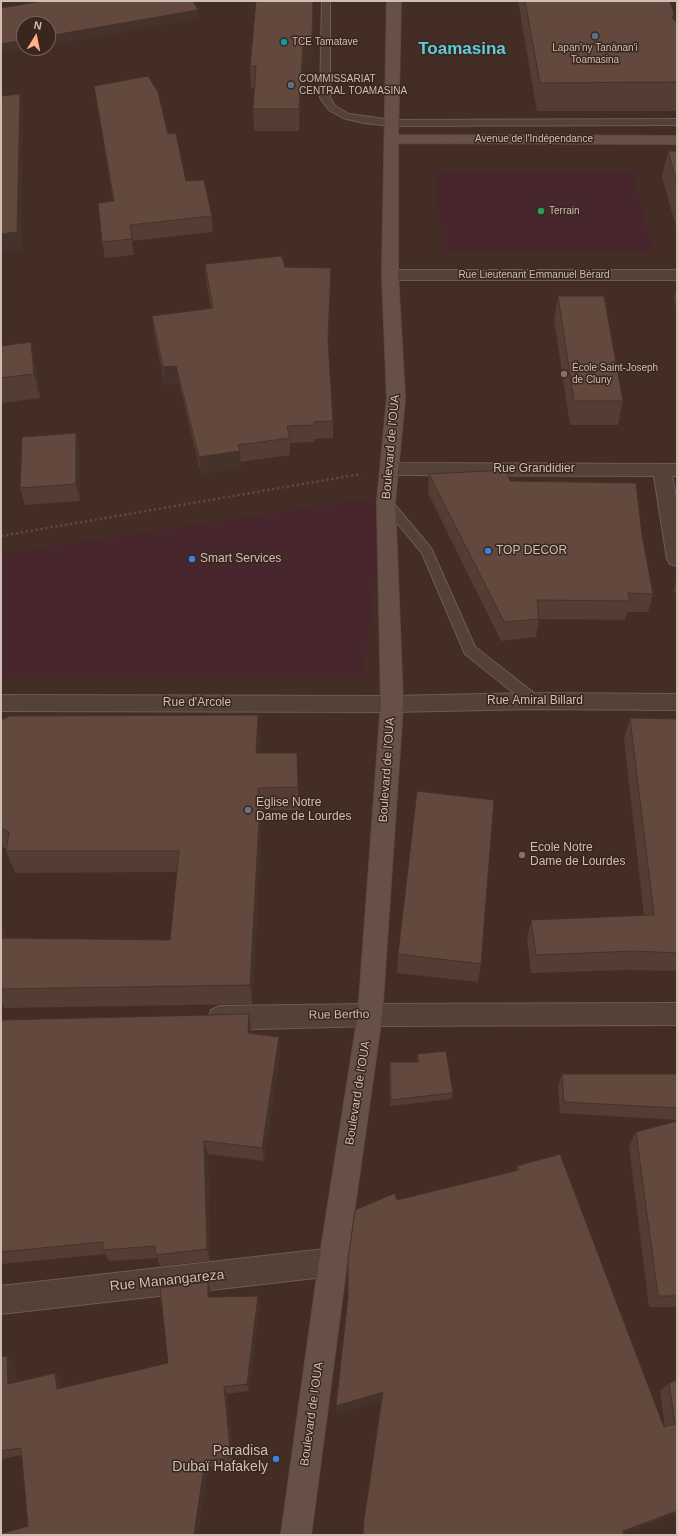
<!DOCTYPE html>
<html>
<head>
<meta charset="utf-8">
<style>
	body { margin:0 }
	#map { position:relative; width:678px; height:1536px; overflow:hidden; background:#442d24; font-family:Helvetica,sans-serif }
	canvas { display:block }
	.frame { position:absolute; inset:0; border:2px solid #cdbeb6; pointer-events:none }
	.north { position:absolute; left:16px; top:16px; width:40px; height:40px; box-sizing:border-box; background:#39261d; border:1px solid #74635a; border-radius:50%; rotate:10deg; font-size:11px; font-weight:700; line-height:16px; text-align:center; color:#cdbeb6 }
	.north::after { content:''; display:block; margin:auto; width:14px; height:18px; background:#ffb189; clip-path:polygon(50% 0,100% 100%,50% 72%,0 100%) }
</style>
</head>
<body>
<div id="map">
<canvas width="678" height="1536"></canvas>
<div class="frame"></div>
<div class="north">N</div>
</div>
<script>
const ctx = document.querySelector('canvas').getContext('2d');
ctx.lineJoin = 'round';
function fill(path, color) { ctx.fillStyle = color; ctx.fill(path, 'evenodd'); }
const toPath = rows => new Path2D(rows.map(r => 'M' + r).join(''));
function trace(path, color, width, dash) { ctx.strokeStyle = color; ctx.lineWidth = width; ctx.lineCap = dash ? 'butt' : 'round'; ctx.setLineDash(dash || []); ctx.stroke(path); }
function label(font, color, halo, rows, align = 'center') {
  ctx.font = font + ' Helvetica,sans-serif'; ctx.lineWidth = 3; ctx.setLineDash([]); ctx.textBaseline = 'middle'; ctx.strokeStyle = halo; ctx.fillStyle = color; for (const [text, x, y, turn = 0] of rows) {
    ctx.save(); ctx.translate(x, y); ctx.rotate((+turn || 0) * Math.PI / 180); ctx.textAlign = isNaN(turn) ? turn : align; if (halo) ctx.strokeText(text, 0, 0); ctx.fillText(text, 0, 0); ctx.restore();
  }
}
fill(toPath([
	[633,171,653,251,443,252,435,172],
	[386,496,363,678,1,678,1,554]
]), '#47272d');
const service = toPath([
	[322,1,330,1,330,98,335,106,349,114,392,120,677,119,677,125,392,126,364,123,343,118,329,110,320,98,322,1],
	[386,498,390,499,431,548,475,647,539,697,541,701,539,705,534,706,529,705,465,654,422,553,380,502,382,499,386,498]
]);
const minor = toPath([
	[390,463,677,464,677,476,672,476,677,503,677,566,670,564,667,559,654,476,390,475,383,474,381,469,383,464,390,463],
	[677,1003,677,1025,370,1026,220,1030,211,1026,208,1018,211,1010,220,1006,370,1004,677,1003],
	[333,1248,343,1252,347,1262,343,1272,333,1276,1,1314,1,1286,333,1248]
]);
const tertiary = toPath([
	[390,270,677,270,677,280,390,280,384,279,382,275,384,271,390,270],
	[534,693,677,694,677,710,534,709,392,712,1,711,1,695,392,696,534,693]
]);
const secondary = toPath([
	[387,1,401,1,398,135,677,136,677,144,398,143,398,275,405,398,395,502,403,704,382,1015,347,1262,311,1535,281,1535,319,1262,358,1015,381,704,377,502,387,398,382,275,387,1]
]);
trace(service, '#6e5c54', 2);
trace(minor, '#6e5c54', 2);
trace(tertiary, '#6e5c54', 2);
trace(secondary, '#5d4b42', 2);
trace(toPath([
	[1,536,361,474]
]), '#61444a', 2.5, [2.5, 2.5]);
fill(service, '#544138');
fill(minor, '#544138');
fill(tertiary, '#544138');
fill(secondary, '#675146');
fill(toPath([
	[518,1,670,1,673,19,677,24,677,111,537,111],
	[313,21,312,63,303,67,299,131,254,131,253,109,254,88,251,88,250,66],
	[94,86,168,134,186,181,212,216,213,232,132,241,134,255,105,258,102,242,113,201],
	[668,151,677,151,677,230,662,177],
	[205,264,285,267,331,285,328,349,333,421,333,438,314,439,314,442,290,443,290,455,240,462,241,468,201,474,179,383,165,385,154,333,152,316,211,308,206,281],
	[677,284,677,312,674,298],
	[558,296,623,401,618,425,570,425,554,320],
	[31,342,36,366,40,398,1,403,1,346],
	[80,451,80,501,25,505,20,488],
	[429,474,510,481,642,535,653,594,648,612,627,612,625,620,539,619,536,637,501,641,428,493],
	[677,578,677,595,673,591],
	[258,715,260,739,259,753,298,776,299,810,260,810,261,843,252,1004,4,1008,1,1001,1,928,2,928,7,938,170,940,177,872,15,873,6,851,7,849,1,846,1,720],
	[630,718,677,719,677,971,627,970,531,973,527,939,531,920,644,916,624,739],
	[398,954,481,964,478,982,397,973],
	[1,1020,251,1030,251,1033,279,1037,280,1052,264,1161,208,1154,210,1261,160,1266,157,1258,109,1261,105,1254,1,1264],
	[417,1054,453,1093,452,1099,390,1106,389,1069,390,1062,417,1062],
	[562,1074,677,1074,677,1120,560,1113,558,1086],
	[677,1121,677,1307,649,1307,629,1146,636,1132],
	[517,1166,664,1427,665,1427,660,1391,669,1383,677,1380,677,1513,624,1533,624,1535,363,1535,364,1520,381,1401,336,1414,348,1300,348,1260,516,1171],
	[211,1292,211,1297,260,1305,249,1391,227,1394,234,1463,209,1467,28,1526,22,1455,1,1459,1,1357,14,1364,15,1382,62,1380,62,1388,168,1363]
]), '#543e34');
fill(toPath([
	[313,1,313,21,312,63,303,67,299,131,299,109,303,45],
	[198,10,199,19,48,46,48,36],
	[24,40,24,48,35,48,1,54,1,44],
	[20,94,23,112,21,250,1,253,1,234],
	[331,268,331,285,328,357,328,340],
	[31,342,36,366,40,398,34,374],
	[176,366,179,383,165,385,163,367],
	[76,433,80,451,80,501,76,484],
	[240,451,241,468,201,474,199,457],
	[258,715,260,739,258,776,256,753],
	[297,753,298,776,299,810,298,787],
	[258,788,260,810,261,843,252,1004,250,985],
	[2,928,11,948,1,939],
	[249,1014,251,1030,250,1048,248,1033],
	[279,1037,280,1052,264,1161,262,1148],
	[204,1141,208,1154,210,1261,207,1249],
	[208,1282,211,1292,211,1306,208,1297],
	[258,1296,260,1305,249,1391,247,1384],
	[7,1356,14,1364,15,1392,8,1384],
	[55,1373,62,1380,63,1397,57,1389],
	[224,1387,227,1394,234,1463,231,1457],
	[383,1392,381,1401,336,1414,336,1406],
	[205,1461,209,1467,198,1535,194,1535],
	[677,1511,677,1513,618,1535,623,1531]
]), '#45322b');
const building = toPath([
	[42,1,193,1,198,10,48,36,48,24,24,24,24,40,1,44,1,8,42,1],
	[256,1,313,1,312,41,303,45,299,109,253,109,256,66,250,66,256,1],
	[525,1,670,1,674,14,672,18,676,22,677,24,677,82,540,83,525,1],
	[148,76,158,92,168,134,176,133,186,181,204,180,212,216,130,225,132,239,102,242,98,203,114,201,94,86,148,76],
	[20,94,17,232,1,234,1,96,20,94],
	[668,151,677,151,677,183,668,151],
	[282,256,285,267,331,268,328,340,333,421,314,422,314,425,287,426,290,438,238,445,240,451,199,457,176,366,163,367,152,316,213,308,205,264,282,256],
	[558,296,604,296,623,401,574,401,558,296],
	[31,342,34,374,1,378,1,346,31,342],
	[76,433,76,484,20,488,22,437,76,433],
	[507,470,510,481,636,483,642,535,653,594,628,593,630,601,537,600,539,619,504,622,429,474,507,470],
	[258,715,256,753,297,753,298,787,258,788,259,821,250,985,1,989,1,938,170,940,179,851,6,851,9,832,1,828,1,720,10,716,258,715],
	[630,718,677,719,677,953,634,951,536,955,531,920,654,915,630,718],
	[417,791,494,800,481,964,398,954,417,791],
	[1,928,2,928,1,936,1,928],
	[249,1014,248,1033,279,1037,262,1148,204,1141,207,1249,156,1255,155,1246,103,1250,103,1242,1,1252,1,1020,249,1014],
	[446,1051,453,1093,391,1100,390,1062,419,1062,417,1054,446,1051],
	[562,1074,677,1074,677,1108,564,1102,562,1074],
	[677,1121,677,1296,658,1296,636,1132,677,1121],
	[560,1154,664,1427,675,1424,669,1383,677,1380,677,1511,623,1531,624,1535,363,1535,364,1520,383,1392,336,1406,348,1297,348,1260,355,1210,395,1193,397,1200,519,1170,517,1166,560,1154],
	[208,1282,208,1297,258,1296,247,1384,224,1387,231,1457,205,1461,194,1535,1,1535,1,1534,28,1526,21,1448,1,1451,1,1357,7,1356,8,1384,55,1373,57,1389,168,1363,160,1288,208,1282]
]);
fill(building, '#62483d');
trace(building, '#45322b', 1);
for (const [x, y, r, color] of [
	[595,36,4,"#5c6f8a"],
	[284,42,4,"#0f9aa8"],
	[291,85,4,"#5c6f8a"],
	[541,211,4,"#2e9e5b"],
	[564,374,4,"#8d6e63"],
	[488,551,4,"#3f7fe0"],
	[192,559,4,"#3f7fe0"],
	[248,810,4,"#6b7280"],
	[522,855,4,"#8d6e63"],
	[276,1459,4,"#3f7fe0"]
]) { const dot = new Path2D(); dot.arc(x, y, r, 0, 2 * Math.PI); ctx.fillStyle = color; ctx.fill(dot); trace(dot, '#39261d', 1.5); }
label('10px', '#cdbeb6', '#39261d', [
	["TCE Tamatave",292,42],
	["Lapan'ny Tanànan'i",595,48,"center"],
	["Toamasina",595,60,"center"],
	["COMMISSARIAT",299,79],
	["CENTRAL TOAMASINA",299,91],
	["Terrain",549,211],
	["École Saint-Joseph",572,368],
	["de Cluny",572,380]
], 'left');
label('10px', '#cdbeb6', '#39261d', [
	["Avenue de l'Indépendance",534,139],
	["Rue Lieutenant Emmanuel Bérard",534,275]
]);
label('12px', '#cdbeb6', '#39261d', [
	["Boulevard de l'OUA",391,447,-85],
	["Rue Grandidier",534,469],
	["Rue Amiral Billard",535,701],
	["Rue d'Arcole",197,703],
	["Boulevard de l'OUA",387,770,-86],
	["Rue Bertho",339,1015,-1],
	["Boulevard de l'OUA",358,1093,-81],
	["Boulevard de l'OUA",312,1414,-82]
]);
label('12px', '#cdbeb6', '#39261d', [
	["TOP DECOR",496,551],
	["Smart Services",200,559],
	["Eglise Notre",256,803],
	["Dame de Lourdes",256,817],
	["Ecole Notre",530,848],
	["Dame de Lourdes",530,862]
], 'left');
label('14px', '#cdbeb6', '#39261d', [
	["Rue Manangareza",167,1281,-6]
]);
label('14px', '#cdbeb6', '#39261d', [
	["Paradisa",268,1451],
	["Dubaï Hafakely",268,1467]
], 'right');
label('bold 17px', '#5ecce0', '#39261d', [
	["Toamasina",462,49]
]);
</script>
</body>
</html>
